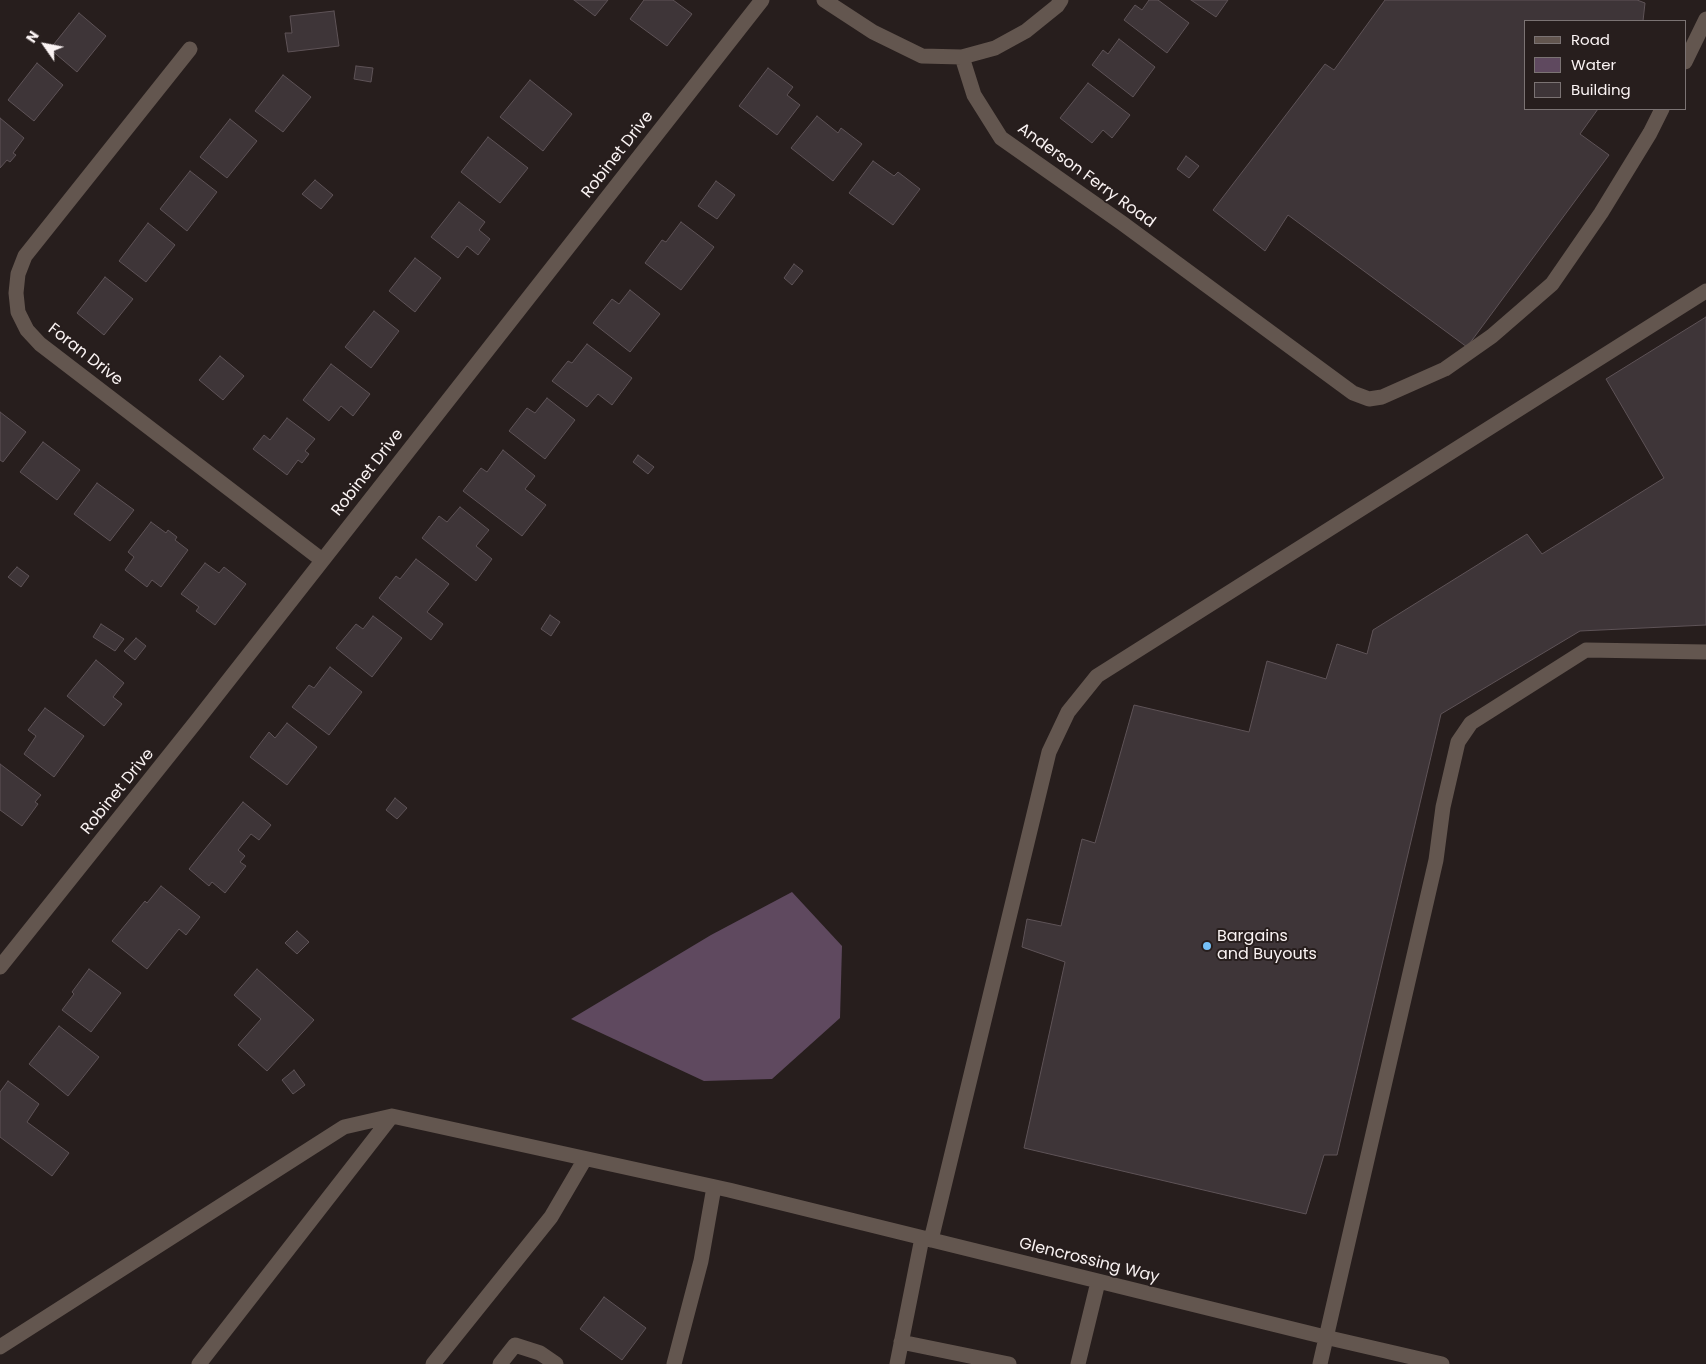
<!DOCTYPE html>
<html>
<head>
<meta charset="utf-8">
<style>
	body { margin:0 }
	#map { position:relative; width:1706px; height:1364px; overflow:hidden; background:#271e1d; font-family:Poppins,sans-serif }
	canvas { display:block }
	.legend { position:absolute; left:1524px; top:20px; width:162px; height:90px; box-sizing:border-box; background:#271e1d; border:1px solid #7b7373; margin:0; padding:6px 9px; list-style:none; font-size:15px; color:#faf3f3 }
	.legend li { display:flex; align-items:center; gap:10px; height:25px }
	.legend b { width:25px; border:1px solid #7b7373 }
	.north { position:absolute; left:20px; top:20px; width:50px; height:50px; -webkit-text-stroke:4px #271e1d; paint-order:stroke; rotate:303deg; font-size:14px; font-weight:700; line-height:20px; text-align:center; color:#faf3f3 }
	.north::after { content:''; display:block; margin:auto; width:18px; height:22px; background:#faf3f3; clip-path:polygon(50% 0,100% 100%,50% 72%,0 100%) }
</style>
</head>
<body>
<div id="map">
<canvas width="1706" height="1364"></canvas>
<ul class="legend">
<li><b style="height:6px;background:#63564f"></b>Road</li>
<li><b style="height:14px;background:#5f495f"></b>Water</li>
<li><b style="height:14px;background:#3e3538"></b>Building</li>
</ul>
<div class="north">N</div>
</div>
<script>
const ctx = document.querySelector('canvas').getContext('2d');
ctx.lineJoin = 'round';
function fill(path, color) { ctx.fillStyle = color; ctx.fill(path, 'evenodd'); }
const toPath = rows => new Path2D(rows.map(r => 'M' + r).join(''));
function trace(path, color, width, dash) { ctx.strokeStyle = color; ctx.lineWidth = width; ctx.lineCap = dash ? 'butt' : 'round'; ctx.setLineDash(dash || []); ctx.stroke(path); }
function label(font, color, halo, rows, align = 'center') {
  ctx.font = font + ' Poppins,sans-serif'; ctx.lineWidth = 4; ctx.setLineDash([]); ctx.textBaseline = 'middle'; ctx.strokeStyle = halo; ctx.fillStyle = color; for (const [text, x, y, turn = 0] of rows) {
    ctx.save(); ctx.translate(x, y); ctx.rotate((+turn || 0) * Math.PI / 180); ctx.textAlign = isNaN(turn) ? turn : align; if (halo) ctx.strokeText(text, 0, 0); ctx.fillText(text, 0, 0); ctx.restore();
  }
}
fill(toPath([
	[792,892,842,946,840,1018,772,1079,704,1081,571,1019,711,935]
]), '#5f495f');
const building = toPath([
	[574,0,608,0,595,16,574,0],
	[644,0,673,0,692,14,667,46,630,19,644,0],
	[1149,0,1158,0,1189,23,1167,53,1124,20,1135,5,1142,10,1149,0],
	[1191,0,1228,0,1216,17,1191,0],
	[1385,0,1637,0,1645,3,1643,21,1525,21,1525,109,1598,109,1580,134,1609,155,1467,347,1288,215,1265,251,1213,210,1325,64,1334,70,1385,0],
	[334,11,339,46,288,52,285,33,292,33,290,16,334,11],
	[79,13,106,36,77,72,50,49,79,13],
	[1119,39,1155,67,1133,97,1092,65,1103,50,1108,54,1119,39],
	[37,63,63,85,34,121,8,100,37,63],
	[356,66,373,68,371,82,354,79,356,66],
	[768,68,793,87,787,95,800,105,777,135,739,106,768,68],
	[283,75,311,97,283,132,255,111,283,75],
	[530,80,572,114,543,151,500,117,530,80],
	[1088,83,1130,115,1112,138,1103,130,1092,143,1060,118,1088,83],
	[817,116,838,133,841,128,862,144,833,181,791,148,817,116],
	[0,118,24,138,13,153,16,155,10,162,7,160,0,168,0,118],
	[230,119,257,141,227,178,200,157,230,119],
	[488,137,528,168,500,203,461,172,488,137],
	[1186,156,1199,166,1189,178,1177,169,1186,156],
	[873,161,894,176,898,172,920,189,893,225,849,193,873,161],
	[190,171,217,192,187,231,160,209,190,171],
	[315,180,333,195,321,209,302,194,315,180],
	[716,181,735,195,717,219,698,206,716,181],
	[459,202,485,222,479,230,490,239,478,255,467,246,458,258,431,237,459,202],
	[681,222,714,247,681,290,645,263,662,240,666,242,681,222],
	[148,223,175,245,146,282,119,261,148,223],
	[415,258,441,278,415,312,389,291,415,258],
	[794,264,803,271,792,285,784,278,794,264],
	[105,277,133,299,104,335,77,313,105,277],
	[630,290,660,314,630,352,593,323,612,299,619,304,630,290],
	[374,311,399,331,371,368,345,347,374,311],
	[1706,317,1706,625,1580,631,1441,714,1337,1155,1324,1155,1306,1214,1024,1148,1065,962,1022,947,1027,919,1061,926,1082,839,1095,843,1134,705,1249,732,1267,661,1326,679,1337,644,1367,654,1373,630,1527,534,1542,554,1664,478,1606,379,1706,317],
	[587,344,632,378,612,405,598,394,587,407,552,381,568,361,572,363,587,344],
	[220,356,244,376,223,400,199,380,220,356],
	[331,364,370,394,353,416,341,406,329,421,303,400,331,364],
	[547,398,575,420,545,459,509,431,527,408,535,413,547,398],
	[0,412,26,432,3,462,0,460,0,412],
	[287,418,315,439,305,451,309,454,302,463,298,460,287,475,253,449,264,435,270,440,287,418],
	[43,442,80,470,57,500,20,472,43,442],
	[503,450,535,476,525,489,546,505,522,536,463,491,481,468,487,472,503,450],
	[638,455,654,467,648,474,633,462,638,455],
	[97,483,134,510,110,541,74,514,97,483],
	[460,507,489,530,476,546,492,559,476,581,422,538,439,516,447,522,460,507],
	[151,522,166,533,168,530,177,537,175,540,188,550,161,587,152,580,147,587,125,570,134,557,128,552,151,522],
	[416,559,449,584,427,612,443,624,431,640,379,598,396,576,400,579,416,559],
	[205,563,219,573,224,567,246,584,215,625,196,611,199,607,181,594,205,563],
	[17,567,29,576,21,587,8,577,17,567],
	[550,615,560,622,551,636,541,629,550,615],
	[373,616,402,638,372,677,336,648,356,624,363,629,373,616],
	[101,624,124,639,115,651,93,637,101,624],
	[136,638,146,646,135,660,124,651,136,638],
	[96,660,124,683,113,697,122,704,104,726,67,696,96,660],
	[330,667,362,692,329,735,292,707,309,685,314,688,330,667],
	[45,708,84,736,54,777,24,754,36,736,28,730,45,708],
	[287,723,317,747,287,785,250,757,269,732,275,738,287,723],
	[0,764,41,795,35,802,38,804,22,826,0,810,0,764],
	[395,798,407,808,397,819,386,810,395,798],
	[243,802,271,825,259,840,251,834,238,850,245,856,240,862,246,866,225,893,212,882,209,886,189,869,243,802],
	[161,886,200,917,186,935,179,929,147,969,112,941,145,901,147,903,161,886],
	[297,931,309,942,297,954,285,943,297,931],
	[89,969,121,993,91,1032,62,1010,74,994,72,992,89,969],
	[257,969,314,1020,267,1071,238,1045,261,1019,234,995,257,969],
	[59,1026,99,1057,68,1096,29,1064,59,1026],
	[294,1070,305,1085,293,1094,282,1080,294,1070],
	[8,1081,39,1104,27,1122,69,1153,52,1176,0,1137,0,1092,8,1081],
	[604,1297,646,1328,622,1360,580,1329,604,1297]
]);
fill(building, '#3e3538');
trace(building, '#5e5357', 1);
trace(toPath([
	[824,0,873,32,922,56,962,57,995,48,1026,31,1057,6,1061,0],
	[190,49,25,256,18,274,16,293,18,312,27,330,40,344,322,560],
	[962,57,974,95,1001,138,1122,223,1353,393,1369,399,1382,397,1445,369,1492,336,1552,284,1601,213,1650,133,1662,109],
	[1685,62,1706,19],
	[0,967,195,723,762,0],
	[931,1240,1049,752,1068,712,1097,676,1706,291],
	[901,1342,1009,1364],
	[0,1347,344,1127,392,1116,729,1190,1325,1337,1442,1364],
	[199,1364,392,1116],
	[433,1364,551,1217,585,1159],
	[500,1364,515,1345,540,1353,556,1364],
	[674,1364,701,1261,714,1187],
	[897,1364,922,1238],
	[1078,1364,1098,1282],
	[1320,1364,1436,860,1443,807,1458,742,1471,723,1586,650,1706,652]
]), '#63564f', 15);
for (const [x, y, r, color] of [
	[1207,946,5,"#76c0f7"]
]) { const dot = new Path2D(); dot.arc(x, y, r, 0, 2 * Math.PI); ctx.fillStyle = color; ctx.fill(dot); trace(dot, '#271e1d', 2); }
label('16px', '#faf3f3', '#271e1d', [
	["Robinet Drive",618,155,-52],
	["Anderson Ferry Road",1086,176,36],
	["Foran Drive",85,355,38],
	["Robinet Drive",368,473,-52],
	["Robinet Drive",118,792,-51],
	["Glencrossing Way",1089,1261,14]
]);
label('16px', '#faf3f3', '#271e1d', [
	["Bargains",1217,937],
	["and Buyouts",1217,955]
], 'left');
</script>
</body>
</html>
